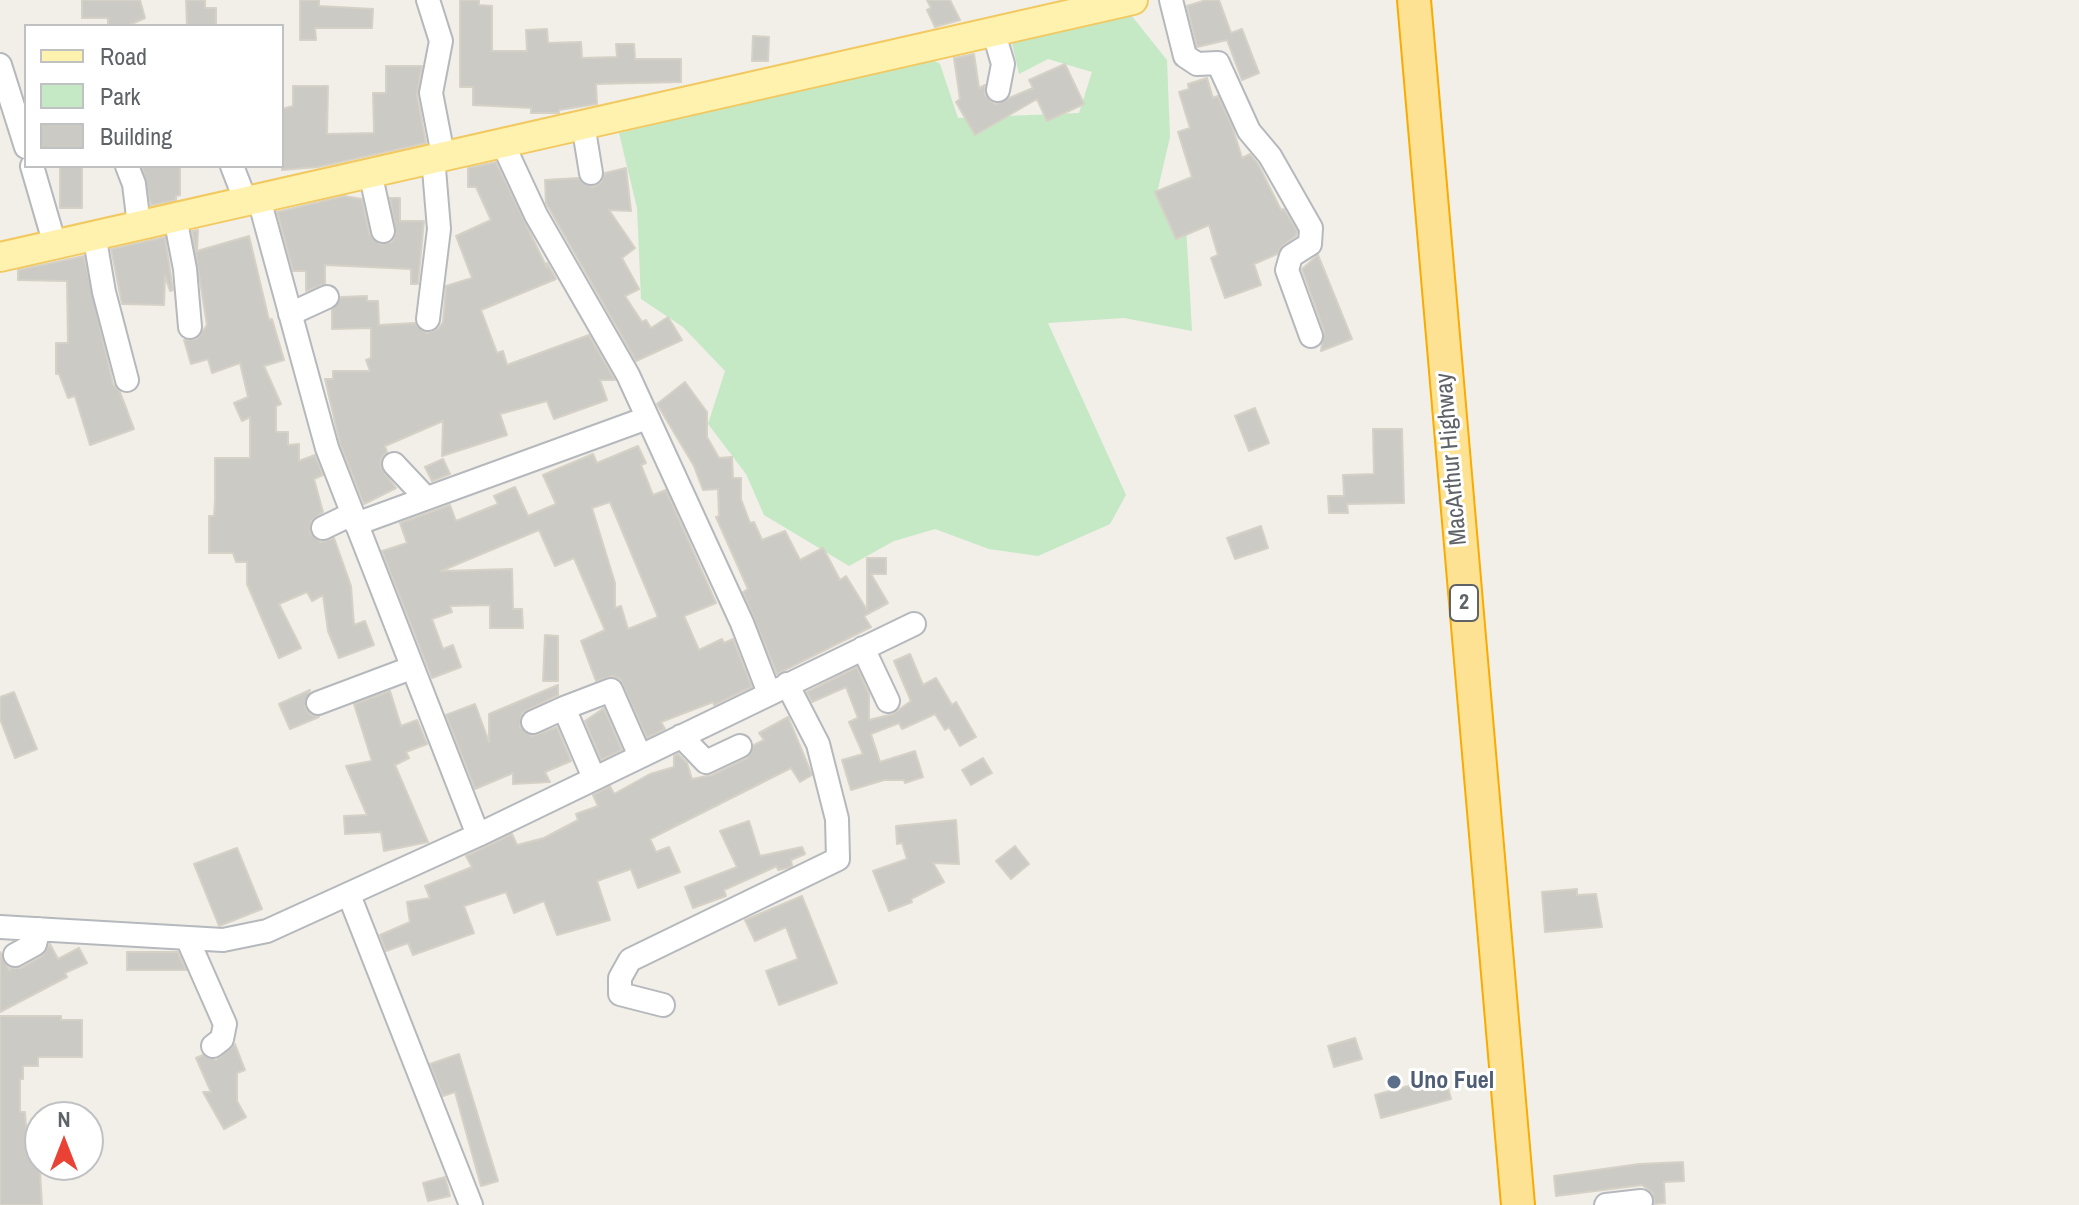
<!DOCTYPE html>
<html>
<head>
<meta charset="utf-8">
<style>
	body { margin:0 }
	#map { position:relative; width:2079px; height:1205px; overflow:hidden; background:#f1efe8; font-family:"Archivo Narrow",sans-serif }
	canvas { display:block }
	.legend { position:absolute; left:24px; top:24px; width:260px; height:144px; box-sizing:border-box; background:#fff; border:2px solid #bfc1c3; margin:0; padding:10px 14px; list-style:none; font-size:24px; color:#5f6368 }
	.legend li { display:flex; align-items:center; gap:16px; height:40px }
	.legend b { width:40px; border:2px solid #bfc1c3 }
	.north { position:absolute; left:24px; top:1101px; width:80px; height:80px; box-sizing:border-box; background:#fff; border:2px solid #bfc1c3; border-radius:50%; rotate:0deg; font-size:22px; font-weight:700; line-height:32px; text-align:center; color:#5f6368 }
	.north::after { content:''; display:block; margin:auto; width:28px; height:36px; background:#ea4335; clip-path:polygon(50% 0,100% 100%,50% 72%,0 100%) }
</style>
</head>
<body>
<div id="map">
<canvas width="2079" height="1205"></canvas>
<ul class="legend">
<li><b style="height:10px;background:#fff2af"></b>Road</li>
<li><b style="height:22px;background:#c5e8c5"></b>Park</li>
<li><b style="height:22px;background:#cccac5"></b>Building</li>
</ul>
<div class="north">N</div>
</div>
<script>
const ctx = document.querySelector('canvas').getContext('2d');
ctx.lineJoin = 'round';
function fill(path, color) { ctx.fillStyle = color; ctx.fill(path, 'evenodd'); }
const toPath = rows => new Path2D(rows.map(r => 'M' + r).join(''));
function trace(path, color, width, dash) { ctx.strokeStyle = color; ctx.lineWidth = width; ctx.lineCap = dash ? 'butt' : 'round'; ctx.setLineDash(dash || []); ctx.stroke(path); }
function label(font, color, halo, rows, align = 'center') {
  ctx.font = font + ' "Archivo Narrow",sans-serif'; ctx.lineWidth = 6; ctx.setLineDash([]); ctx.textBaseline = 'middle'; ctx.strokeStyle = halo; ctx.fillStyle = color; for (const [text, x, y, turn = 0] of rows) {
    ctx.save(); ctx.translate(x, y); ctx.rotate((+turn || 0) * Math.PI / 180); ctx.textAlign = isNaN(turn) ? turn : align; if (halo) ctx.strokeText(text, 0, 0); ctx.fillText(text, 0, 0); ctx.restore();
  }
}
fill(toPath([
	[1131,15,1167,60,1170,137,1157,193,1186,226,1192,331,1124,318,1048,323,1126,495,1110,524,1038,556,989,549,935,529,894,541,849,566,764,515,746,474,708,424,725,371,683,327,641,299,637,208,619,133,928,57,940,64,958,118,1079,113,1092,72,1048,59,1019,74,1011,39]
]), '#c5e8c5');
const building = toPath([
	[82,0,140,0,145,18,127,26,108,26,108,18,82,18,82,0],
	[186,0,205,0,205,8,216,8,216,26,187,26,186,0],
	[300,0,319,0,319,6,373,9,372,28,315,28,316,40,300,40,300,0],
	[460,0,479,0,479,5,492,6,492,51,527,51,526,30,547,29,548,43,581,42,582,58,617,57,616,44,634,44,635,59,681,59,681,82,596,84,597,104,559,110,559,113,531,113,531,108,473,105,473,87,460,87,460,0],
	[927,0,950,0,960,20,935,27,927,10,931,8,927,0],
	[1206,0,1219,0,1231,33,1242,29,1259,73,1242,80,1227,40,1197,47,1187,6,1206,0],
	[753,36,769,37,768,61,752,61,753,36],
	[974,54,979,88,985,85,985,95,995,104,1033,88,1029,80,1065,64,1084,104,1047,121,1037,99,975,135,956,102,960,99,954,58,974,54],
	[386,66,422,66,417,95,426,143,318,167,282,170,282,109,293,106,293,86,328,86,327,134,374,133,373,93,386,93,386,66],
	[1207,78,1213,98,1218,96,1233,129,1242,158,1250,154,1258,164,1281,210,1284,209,1297,231,1296,236,1283,245,1277,254,1254,264,1261,285,1225,298,1211,258,1218,255,1209,225,1176,239,1155,192,1192,177,1178,132,1190,128,1179,92,1189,89,1188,84,1207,78],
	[496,162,547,268,547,263,556,279,481,310,497,353,503,351,507,365,589,335,615,380,600,380,607,400,554,419,547,401,500,414,507,435,442,456,443,421,385,446,387,452,381,459,381,468,396,488,364,504,340,444,325,379,333,379,333,371,370,371,366,360,371,358,371,328,332,329,332,310,341,297,367,296,367,301,378,301,379,325,415,323,427,333,439,328,443,322,446,286,472,278,456,236,491,220,476,187,468,187,468,168,496,162],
	[60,166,82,166,82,208,60,208,60,166],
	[142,166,180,166,180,195,176,196,176,200,151,205,142,166],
	[626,168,631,211,609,210,635,248,622,258,639,289,625,296,642,322,646,320,651,328,668,317,682,340,636,361,546,203,545,180,578,178,592,187,600,183,605,173,626,168],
	[344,196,362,199,370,235,380,244,392,242,396,234,390,198,400,198,400,221,424,221,418,284,411,284,411,269,325,265,325,284,306,291,306,271,293,271,277,212,344,196],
	[198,230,197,251,249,236,269,320,272,319,284,360,264,366,281,404,276,406,276,432,288,432,288,445,299,444,299,461,315,455,323,475,314,479,323,512,311,521,310,533,321,542,334,538,351,586,354,625,365,621,374,645,339,658,328,631,323,595,312,601,307,592,279,604,301,648,279,658,247,584,247,562,236,562,233,553,209,553,209,516,214,516,215,501,215,458,250,458,250,417,242,421,234,403,248,397,240,363,212,373,208,359,191,364,184,340,197,339,207,325,192,231,198,230],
	[165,237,173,290,170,291,165,276,164,305,122,304,111,249,165,237],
	[1318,255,1352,339,1321,351,1324,331,1302,269,1318,255],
	[84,256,113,384,120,392,134,429,90,445,75,396,68,398,59,374,56,374,56,343,68,343,67,281,18,280,18,270,84,256],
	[685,382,707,412,707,437,719,458,732,457,733,478,741,478,741,499,750,523,754,522,762,540,785,531,800,560,823,548,840,580,846,576,867,610,867,558,886,558,886,574,871,574,888,603,864,616,871,627,777,674,743,592,748,589,716,517,719,516,718,489,703,490,694,466,657,404,685,382],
	[1255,408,1269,443,1249,451,1235,416,1255,408],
	[1373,429,1402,429,1404,503,1347,504,1348,513,1329,513,1328,496,1344,496,1343,475,1374,474,1373,429],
	[638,446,646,463,641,465,653,495,666,490,716,603,684,616,699,650,722,639,724,643,733,639,752,687,714,705,713,702,661,722,665,729,647,738,620,679,612,676,596,681,581,641,605,630,574,558,555,566,539,530,441,571,512,569,513,609,522,609,523,628,490,628,490,605,450,606,452,612,432,619,443,649,453,645,461,667,432,678,382,551,407,543,400,523,450,505,456,521,498,504,494,496,515,487,528,516,556,504,543,475,593,454,597,463,638,446],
	[610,502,658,617,628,629,621,606,615,608,615,583,592,508,610,502],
	[443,459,450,474,432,481,425,467,443,459],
	[1261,526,1268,548,1235,559,1227,538,1261,526],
	[545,635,558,636,558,681,543,681,545,635],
	[910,654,923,685,936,678,952,705,956,702,976,737,960,746,949,727,945,730,935,714,902,729,899,723,871,734,880,762,915,751,923,777,905,783,904,780,884,780,851,790,842,760,863,754,849,722,858,718,846,687,812,702,807,692,857,667,869,694,869,720,893,714,911,701,894,661,910,654],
	[558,685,558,695,522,713,520,727,532,736,557,727,571,761,545,772,550,782,513,784,513,773,475,789,446,715,475,704,489,742,489,714,558,685],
	[310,690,305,707,310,714,319,717,290,729,279,704,310,690],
	[390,691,401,726,417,720,427,744,406,752,409,758,395,765,428,842,384,851,381,832,345,834,344,816,367,815,346,766,372,761,354,704,390,691],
	[14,692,37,749,15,758,0,719,0,697,14,692],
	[604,708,622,750,601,760,585,721,604,708],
	[788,717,812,775,800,782,791,768,650,839,656,852,669,847,680,872,638,888,631,869,597,881,610,920,557,935,544,901,514,913,506,892,464,906,474,933,413,955,408,943,386,951,380,935,410,922,407,902,430,898,425,886,472,867,466,856,512,834,517,845,544,838,578,820,576,814,598,806,593,795,610,786,614,794,650,774,674,767,674,756,678,754,687,763,692,779,712,775,747,758,754,745,764,740,759,733,788,717],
	[983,758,992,773,971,785,962,770,983,758],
	[956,820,959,864,933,863,944,882,911,899,912,902,889,911,873,871,907,859,902,843,897,844,896,826,956,820],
	[749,821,760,856,802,847,805,854,791,860,792,866,787,868,778,870,777,866,724,890,726,896,693,908,685,887,737,867,720,831,749,821],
	[1015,846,1029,864,1011,879,996,861,1015,846],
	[237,848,262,909,219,926,194,864,237,848],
	[1577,889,1577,895,1596,894,1602,927,1545,932,1542,892,1577,889],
	[802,896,837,983,779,1005,766,971,798,959,786,927,755,941,745,920,802,896],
	[50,944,58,959,79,948,87,963,65,973,67,977,0,1012,0,952,10,971,10,968,21,968,42,956,50,944],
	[127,952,178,952,186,970,127,970,127,952],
	[0,1016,61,1016,61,1020,82,1020,82,1057,38,1057,38,1066,23,1066,23,1079,20,1079,20,1112,25,1112,27,1141,38,1141,42,1205,0,1205,0,1016],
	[1355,1038,1362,1059,1334,1067,1328,1046,1355,1038],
	[235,1044,245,1070,237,1073,237,1101,246,1117,224,1129,203,1092,211,1092,196,1058,203,1055,216,1060,235,1044],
	[459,1054,498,1181,481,1186,455,1092,443,1096,430,1064,459,1054],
	[1445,1076,1451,1099,1381,1118,1375,1095,1445,1076],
	[1683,1162,1684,1181,1664,1182,1665,1203,1654,1204,1653,1193,1642,1185,1556,1196,1554,1176,1639,1164,1683,1162],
	[445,1177,450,1196,428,1201,423,1183,445,1177]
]);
fill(building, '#cccac5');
trace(building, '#d6d1c6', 2);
const minor = toPath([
	[428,0,441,41,431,93,443,155],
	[1171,0,1185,56,1197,64,1218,63,1249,131,1270,156,1311,228,1310,244,1291,256,1287,270,1311,336],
	[993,30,1003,64,998,90],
	[0,65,26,147],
	[583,124,591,173],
	[502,142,536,215,628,375,742,623,769,693],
	[32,166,55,245],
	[127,166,134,184,139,225],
	[232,166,246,202],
	[370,172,383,231],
	[259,199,327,448,478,835],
	[175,217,185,269,190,327],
	[94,234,104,292,127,380],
	[290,314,327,297],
	[428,319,439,229,433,157],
	[394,464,426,498],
	[356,524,647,418],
	[323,528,352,514],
	[863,648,888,701],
	[318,703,411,668],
	[564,708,611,690,640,756],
	[533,722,564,708,594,778],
	[681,736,706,762,740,746],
	[349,895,471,1205],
	[0,927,223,940,267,931,478,835,914,624],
	[187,938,225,1024,222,1039,213,1046],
	[15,955,35,944,39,929],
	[663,1005,620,994,620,978,630,960,838,859,837,819,818,744,787,684],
	[1606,1205,1641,1201]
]);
const major = toPath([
	[0,257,1133,0]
]);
const highway = toPath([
	[1414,0,1518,1205]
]);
trace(minor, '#b5b8bc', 26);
trace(major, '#f2c960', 32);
trace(highway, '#f9ab00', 36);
trace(minor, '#fff', 22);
trace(major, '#fff2af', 28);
trace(highway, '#fde293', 32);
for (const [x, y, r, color] of [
	[1394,1082,8,"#5c6f8a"]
]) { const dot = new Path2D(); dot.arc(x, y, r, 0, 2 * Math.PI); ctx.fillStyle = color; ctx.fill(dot); trace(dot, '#fff', 3); }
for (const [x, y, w] of [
	[1464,603,28]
]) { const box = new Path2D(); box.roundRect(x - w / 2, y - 18, w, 36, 6); ctx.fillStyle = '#fff'; ctx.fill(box); trace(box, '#5f6368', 2); }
label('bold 22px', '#5f6368', null, [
	["2",1464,603]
]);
label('24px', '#5f6368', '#fff', [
	["MacArthur Highway",1452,459,-95]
]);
label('bold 24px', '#4e5e75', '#fff', [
	["Uno Fuel",1410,1082]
], 'left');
</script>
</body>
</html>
